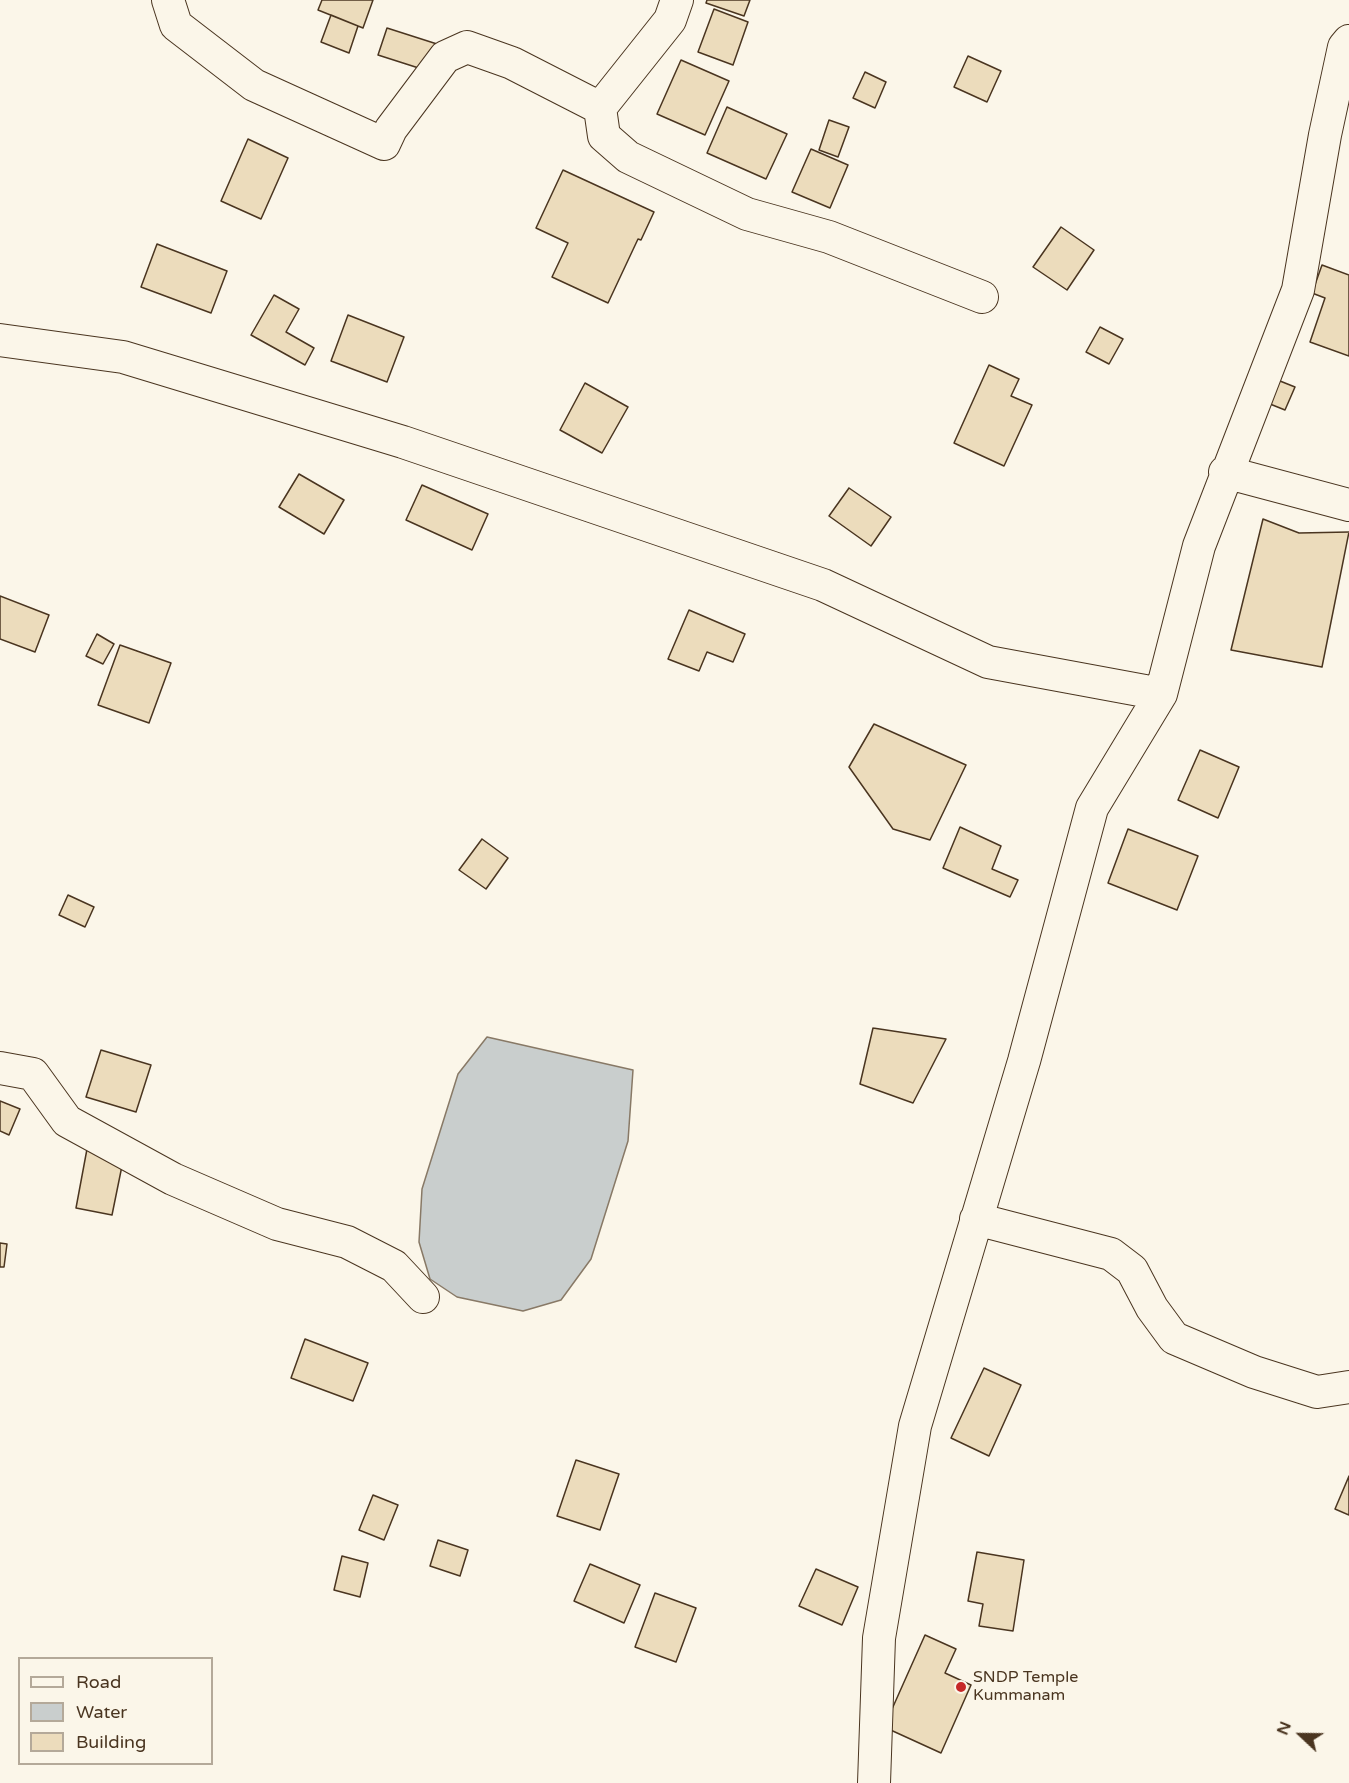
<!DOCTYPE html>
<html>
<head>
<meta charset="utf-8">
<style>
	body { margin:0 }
	#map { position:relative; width:1349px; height:1783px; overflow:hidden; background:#fbf6e9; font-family:"Varela Round",sans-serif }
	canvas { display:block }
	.legend { position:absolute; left:18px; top:1657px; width:195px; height:108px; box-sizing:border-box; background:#fbf6e9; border:2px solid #b4a999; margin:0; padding:8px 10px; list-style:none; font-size:18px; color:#4a3520 }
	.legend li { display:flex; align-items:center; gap:12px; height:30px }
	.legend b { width:30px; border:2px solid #b4a999 }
	.north { position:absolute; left:1271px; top:1705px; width:60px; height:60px; -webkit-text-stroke:4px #fbf6e9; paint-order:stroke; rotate:292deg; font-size:16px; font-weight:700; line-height:24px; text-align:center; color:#4a3520 }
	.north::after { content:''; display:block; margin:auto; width:21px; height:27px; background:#4a3520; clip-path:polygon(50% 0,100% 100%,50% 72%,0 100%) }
</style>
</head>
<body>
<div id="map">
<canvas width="1349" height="1783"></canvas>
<ul class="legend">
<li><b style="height:8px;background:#fbf6e9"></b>Road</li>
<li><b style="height:16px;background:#c9cecd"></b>Water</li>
<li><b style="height:16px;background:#ecdcbc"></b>Building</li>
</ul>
<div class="north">N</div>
</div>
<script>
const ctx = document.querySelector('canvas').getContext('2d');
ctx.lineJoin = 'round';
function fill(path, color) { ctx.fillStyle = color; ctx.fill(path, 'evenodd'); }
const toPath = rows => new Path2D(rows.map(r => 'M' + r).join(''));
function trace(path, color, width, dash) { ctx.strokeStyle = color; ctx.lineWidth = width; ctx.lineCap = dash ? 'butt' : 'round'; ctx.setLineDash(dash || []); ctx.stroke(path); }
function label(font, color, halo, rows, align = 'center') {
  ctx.font = font + ' "Varela Round",sans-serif'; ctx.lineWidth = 4.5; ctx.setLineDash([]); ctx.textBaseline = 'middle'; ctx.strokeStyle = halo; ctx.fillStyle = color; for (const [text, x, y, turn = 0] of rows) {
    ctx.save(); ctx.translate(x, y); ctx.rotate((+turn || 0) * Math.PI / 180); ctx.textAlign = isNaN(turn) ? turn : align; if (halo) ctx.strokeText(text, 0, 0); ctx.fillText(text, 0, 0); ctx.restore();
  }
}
const water = toPath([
	[487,1037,633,1070,628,1141,591,1259,561,1300,523,1311,457,1297,430,1279,419,1242,422,1189,458,1074,487,1037]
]);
fill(water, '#c9cecd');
trace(water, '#887966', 1.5);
const building = toPath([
	[322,0,373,0,363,28,318,10,322,0],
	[707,0,750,0,744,16,706,3,707,0],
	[714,9,748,22,733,65,698,52,714,9],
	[331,15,358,26,349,53,321,42,331,15],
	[387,28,437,44,428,71,378,55,387,28],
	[968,56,1001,71,987,102,954,87,968,56],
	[681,60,729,81,705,135,657,114,681,60],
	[865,72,886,82,875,108,853,98,865,72],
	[727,107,787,134,766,179,707,153,727,107],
	[829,120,849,127,838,157,819,150,829,120],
	[248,139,288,158,261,219,221,201,248,139],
	[811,149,848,165,830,208,792,192,811,149],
	[563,170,654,212,641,240,638,239,608,303,552,277,568,243,536,228,563,170],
	[1061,227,1094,250,1067,290,1033,267,1061,227],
	[157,244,227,271,211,313,141,287,157,244],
	[1322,265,1349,275,1349,356,1310,342,1325,298,1312,293,1322,265],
	[274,295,299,309,286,332,314,348,305,365,251,335,274,295],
	[348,315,404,337,387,382,331,361,348,315],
	[1100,327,1123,339,1109,364,1086,352,1100,327],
	[989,365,1019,379,1011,396,1032,405,1004,466,954,443,989,365],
	[1275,379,1295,387,1285,410,1265,402,1275,379],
	[585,383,628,407,602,453,560,430,585,383],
	[299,474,344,500,324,534,279,507,299,474],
	[422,485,488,514,472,550,406,520,422,485],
	[849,488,891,517,871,546,829,516,849,488],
	[1263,519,1299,533,1349,532,1322,667,1231,650,1263,519],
	[0,596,49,615,35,652,0,639,0,596],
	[689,610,745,634,733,662,707,652,699,671,668,659,689,610],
	[97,634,114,644,103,664,86,656,97,634],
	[120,645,171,663,149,723,98,705,120,645],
	[874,724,966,765,930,840,893,829,849,767,874,724],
	[1200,750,1239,767,1218,818,1178,800,1200,750],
	[960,827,1001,846,992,869,1018,880,1010,897,943,868,960,827],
	[1128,829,1198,856,1177,910,1108,883,1128,829],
	[482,839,508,858,486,889,459,870,482,839],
	[68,895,94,907,85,927,59,915,68,895],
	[873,1028,946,1039,913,1103,860,1084,873,1028],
	[101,1050,151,1065,136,1112,86,1097,101,1050],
	[0,1101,20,1109,9,1135,0,1131,0,1101],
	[87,1149,124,1156,112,1215,76,1208,87,1149],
	[0,1243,7,1244,4,1267,0,1267,0,1243],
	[305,1339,368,1363,353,1401,291,1378,305,1339],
	[984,1368,1021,1385,989,1456,951,1438,984,1368],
	[576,1460,619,1474,600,1530,557,1516,576,1460],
	[1349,1476,1349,1515,1335,1509,1349,1476],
	[373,1495,398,1505,384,1540,359,1530,373,1495],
	[438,1540,468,1550,460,1576,430,1566,438,1540],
	[977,1552,1024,1560,1013,1631,979,1626,983,1604,968,1601,977,1552],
	[342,1556,368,1563,360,1597,334,1590,342,1556],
	[590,1564,640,1585,624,1623,574,1601,590,1564],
	[816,1569,858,1587,842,1625,799,1606,816,1569],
	[655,1593,696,1608,676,1662,635,1647,655,1593],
	[925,1635,956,1649,945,1673,971,1685,941,1753,884,1727,925,1635]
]);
fill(building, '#ecdcbc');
trace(building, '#4a3520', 1.5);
const street = toPath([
	[168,0,176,25,254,85,384,144,391,129,445,57,467,47,512,63,600,108],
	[677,0,670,20,600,108,604,136,628,157,747,214,829,237,982,297],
	[0,340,123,357,403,442,823,585,988,662,1161,694],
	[1225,472,1349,505],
	[0,1068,33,1074,67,1121,173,1179,277,1224,347,1242,394,1266,423,1297],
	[976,1219,1111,1254,1132,1270,1152,1308,1174,1338,1254,1372,1317,1392,1349,1387],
	[874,1783,879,1638,915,1426,1024,1061,1092,808,1161,694,1199,546,1298,290,1325,135,1344,47,1349,41]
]);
trace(street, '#4a3520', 34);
trace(street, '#fbf6e9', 32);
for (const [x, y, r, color] of [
	[961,1687,6,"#c62828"]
]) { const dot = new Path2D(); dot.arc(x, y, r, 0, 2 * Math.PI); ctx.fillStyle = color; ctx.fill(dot); trace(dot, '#fbf6e9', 2); }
label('16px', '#4a3520', '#fbf6e9', [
	["SNDP Temple",973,1678],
	["Kummanam",973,1696]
], 'left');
</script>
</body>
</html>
